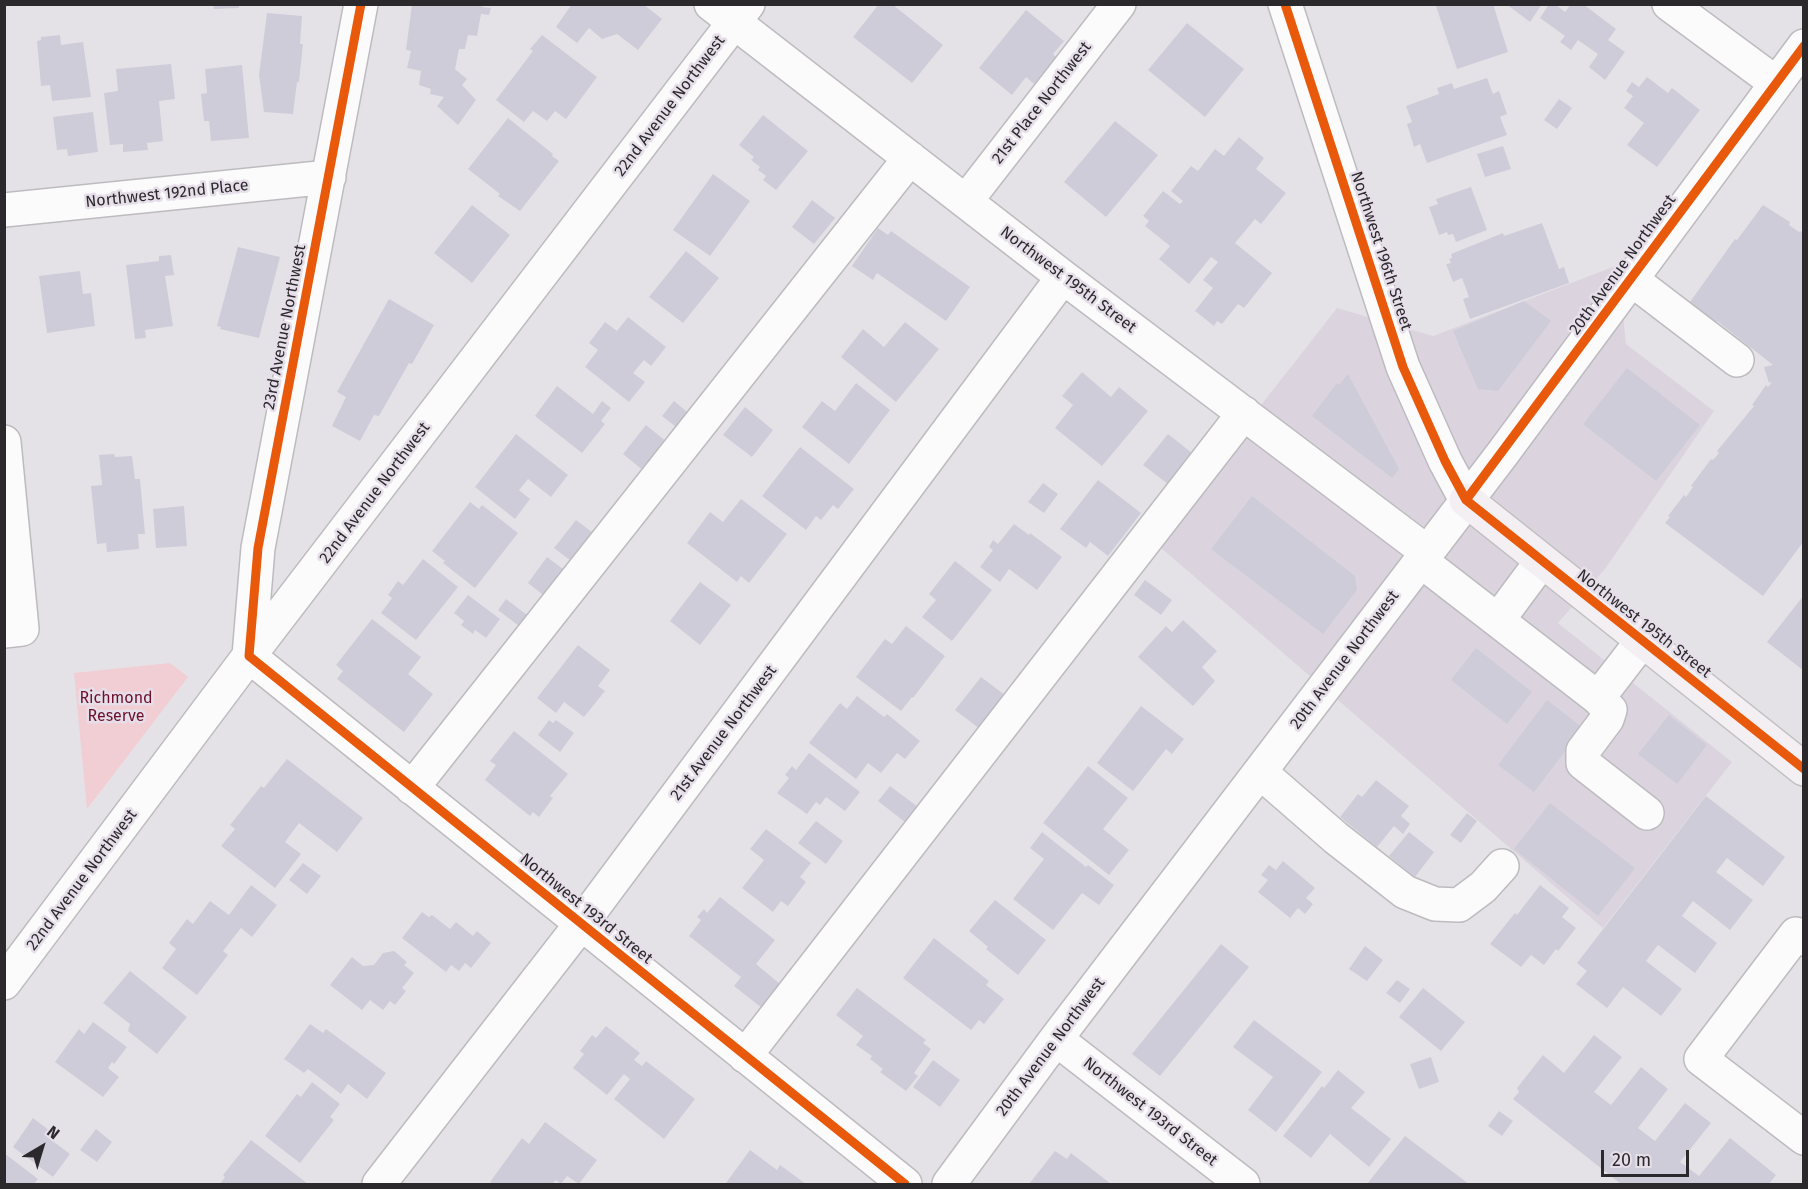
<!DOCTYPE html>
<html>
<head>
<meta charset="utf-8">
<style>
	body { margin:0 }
	#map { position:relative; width:1808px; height:1189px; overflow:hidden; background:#e5e2e7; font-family:"Fira Sans",sans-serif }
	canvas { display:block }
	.frame { position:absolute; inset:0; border:6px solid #2c292d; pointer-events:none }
	.north { position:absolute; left:12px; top:1117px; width:60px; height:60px; -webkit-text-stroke:4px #e6dfea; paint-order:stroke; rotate:38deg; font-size:16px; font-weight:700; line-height:24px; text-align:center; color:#2c292d }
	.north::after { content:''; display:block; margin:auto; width:21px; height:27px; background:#2c292d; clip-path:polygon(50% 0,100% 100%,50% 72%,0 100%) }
	.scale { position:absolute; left:1601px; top:1150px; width:88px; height:27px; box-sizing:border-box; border:3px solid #2c292d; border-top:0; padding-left:8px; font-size:18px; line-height:21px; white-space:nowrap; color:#2c292d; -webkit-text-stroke:4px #e6dfea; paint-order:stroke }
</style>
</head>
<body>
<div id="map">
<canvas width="1808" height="1189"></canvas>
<div class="frame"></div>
<div class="north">N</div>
<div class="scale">20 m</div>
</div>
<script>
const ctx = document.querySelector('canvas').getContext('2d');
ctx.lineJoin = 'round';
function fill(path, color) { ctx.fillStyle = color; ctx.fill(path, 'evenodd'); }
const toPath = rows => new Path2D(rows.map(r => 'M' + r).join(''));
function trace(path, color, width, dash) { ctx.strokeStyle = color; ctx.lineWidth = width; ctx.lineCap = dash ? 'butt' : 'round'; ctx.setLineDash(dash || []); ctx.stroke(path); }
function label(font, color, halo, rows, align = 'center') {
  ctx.font = font + ' "Fira Sans",sans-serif'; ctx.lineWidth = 5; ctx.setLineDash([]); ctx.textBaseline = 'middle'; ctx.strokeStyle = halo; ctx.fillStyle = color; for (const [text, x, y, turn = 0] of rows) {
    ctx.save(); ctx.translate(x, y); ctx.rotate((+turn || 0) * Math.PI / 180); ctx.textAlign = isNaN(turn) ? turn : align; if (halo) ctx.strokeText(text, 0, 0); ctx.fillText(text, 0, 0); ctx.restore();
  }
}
fill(toPath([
	[1618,265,1626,344,1714,411,1605,569,1558,623,1732,762,1603,928,1154,542,1337,308,1433,336]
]), '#dbd4df');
fill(toPath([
	[170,663,188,677,87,809,74,673]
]), '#f1ced4');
fill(toPath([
	[213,4,239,4,239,8,214,9],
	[412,4,482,4,482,7,491,8,489,15,481,14,477,36,468,35,465,49,459,49,455,69,467,79,462,85,476,100,458,125,437,106,444,97,430,94,431,89,419,85,421,71,407,68,411,51,406,50],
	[572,4,643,4,662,19,638,50,617,34,602,39,589,28,577,43,556,27],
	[879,4,892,4,943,45,912,83,853,37],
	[1441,4,1493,4,1508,52,1457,69,1436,6],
	[1506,4,1542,4,1530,22],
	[1549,4,1555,4,1565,12,1571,4,1583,4,1616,29,1608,40,1625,52,1605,80,1589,67,1598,54,1578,40,1571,50,1560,42,1565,36,1540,18],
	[1026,10,1064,41,1053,54,1056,57,1034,84,1026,77,1012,95,979,68],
	[267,13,302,16,300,44,303,44,299,82,297,82,293,114,264,112,259,75],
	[1187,23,1244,69,1205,117,1148,70],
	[60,35,61,45,83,42,91,97,52,101,50,85,41,86,37,41,41,40,41,37],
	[542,35,597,77,566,119,555,111,547,121,533,111,524,122,496,100,533,51,530,49],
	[171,64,175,99,159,101,163,141,147,143,148,150,123,152,123,144,110,145,104,93,118,91,116,69],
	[242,65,249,138,211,141,209,121,204,121,201,94,207,93,205,69],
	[1647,77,1668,93,1672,88,1700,110,1657,167,1627,145,1644,123,1624,108,1633,96,1626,91,1632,82,1639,87],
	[1487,78,1493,94,1499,91,1507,114,1500,117,1507,135,1427,163,1420,144,1414,147,1407,124,1412,122,1406,106,1439,94,1437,88,1452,83,1454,89],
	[1559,99,1572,108,1557,129,1544,120],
	[93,112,98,152,68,156,67,149,57,150,53,117],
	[763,115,808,151,776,190,763,180,766,176,758,170,760,167,751,160,754,157,739,145],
	[508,118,553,154,552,156,559,161,520,211,498,196,500,194,468,169],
	[1115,121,1158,155,1106,217,1064,182],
	[1239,137,1264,158,1256,169,1286,193,1261,224,1255,219,1235,243,1272,273,1244,308,1238,304,1222,324,1217,321,1214,326,1195,311,1213,288,1203,280,1218,262,1211,257,1189,284,1159,259,1170,246,1145,226,1149,221,1143,216,1163,191,1180,204,1183,201,1171,191,1191,166,1198,171,1215,149,1224,156],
	[1503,146,1511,169,1485,177,1477,154],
	[713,174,750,201,710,256,673,230],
	[1471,187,1487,230,1456,242,1453,234,1448,235,1447,232,1439,235,1429,207,1438,204,1436,199],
	[812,200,835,218,814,244,792,227],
	[472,205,510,235,472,283,434,253],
	[1763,205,1790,222,1789,225,1799,232,1800,231,1804,233,1804,541,1763,596,1665,523,1670,517,1668,516,1684,495,1686,497,1693,487,1691,486,1711,459,1713,460,1719,453,1717,451,1754,406,1752,405,1766,385,1768,387,1772,382,1769,383,1764,367,1773,365,1717,321,1716,323,1695,307,1690,302,1735,239,1737,240],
	[1542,223,1559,269,1564,267,1569,283,1470,319,1463,299,1469,297,1462,278,1453,282,1446,264,1451,263,1449,259,1452,258,1451,254,1503,233,1504,236],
	[878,228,888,235,891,231,970,287,946,321,877,273,873,280,852,266],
	[238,247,280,257,259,338,220,329,221,327,217,326],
	[686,251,719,278,683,323,649,297],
	[171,255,174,275,165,276,173,326,145,330,146,338,135,339,126,265,159,261,159,256],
	[80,271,83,294,91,293,95,326,47,333,39,276],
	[389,299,434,325,412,364,409,363,379,416,374,415,360,441,332,426,346,397,337,392],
	[1524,301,1551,321,1498,391,1478,389,1453,331],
	[628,317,666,347,651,366,644,360,633,373,645,382,629,402,585,367,598,350,589,343,605,322,617,331],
	[905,322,939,349,896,402,841,357,863,329,884,347],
	[1627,368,1700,425,1656,481,1583,424],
	[1082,372,1111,397,1119,387,1148,411,1102,466,1055,428,1073,405,1062,396],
	[1348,374,1399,469,1392,478,1312,416,1337,383,1339,385],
	[856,383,890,410,849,464,802,427,822,401,835,411],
	[557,386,593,414,602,401,611,408,601,421,605,424,582,453,535,416],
	[674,401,692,416,681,431,662,416],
	[745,407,773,430,752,457,723,435],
	[646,425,673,447,650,476,623,454],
	[516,434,568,475,551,497,528,479,519,490,530,499,515,519,475,487],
	[1168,434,1192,453,1168,484,1143,465],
	[800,447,854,489,838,509,833,505,821,520,816,516,806,530,762,496],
	[114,454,115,457,132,456,135,479,140,479,145,534,138,534,139,549,107,552,106,543,97,544,91,486,102,485,99,455],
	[1098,480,1141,513,1108,556,1090,542,1086,548,1060,529],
	[1043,483,1058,494,1044,513,1028,502],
	[1252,496,1355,576,1357,590,1323,634,1211,549],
	[741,499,787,534,749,583,741,576,737,582,687,543,710,512,723,522],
	[470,502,479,509,482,505,518,533,475,588,443,563,445,561,432,551],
	[184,506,187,546,156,548,153,509],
	[576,520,601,539,579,567,554,548],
	[1014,524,1029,535,1030,533,1062,557,1037,590,1009,569,1000,582,980,567,993,550,989,547,993,540,998,544],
	[547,557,571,575,551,601,528,583],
	[423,559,458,587,416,640,381,613,392,598,388,595,398,581,403,585],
	[955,561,992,590,952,641,922,617,936,600,929,594],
	[1145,580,1172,600,1161,615,1134,595],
	[700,582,731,605,700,645,670,621],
	[468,595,500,619,486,638,475,630,473,634,461,625,464,621,454,613],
	[1804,595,1804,671,1767,642],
	[506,599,527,615,519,626,498,610],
	[372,619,421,657,408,674,433,694,404,732,337,679,343,671,336,665],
	[1183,620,1217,651,1202,667,1215,681,1193,706,1138,657,1166,626,1172,632],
	[906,626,945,656,913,698,912,697,901,711,856,677,885,639,892,644],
	[578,645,610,670,598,686,605,691,584,717,564,702,556,713,537,698],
	[1476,648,1532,692,1507,724,1451,680],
	[981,677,1009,698,984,732,955,710],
	[857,696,884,717,887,714,920,741,905,759,897,753,881,773,868,763,856,779,809,743,840,703,847,709],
	[1547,700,1583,728,1534,792,1498,765],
	[1141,706,1184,739,1172,754,1166,749,1133,791,1097,763],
	[1669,715,1707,745,1677,784,1638,754],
	[549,720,553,723,556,720,574,733,560,752,538,735],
	[514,731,568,774,550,796,553,798,539,817,533,812,530,816,485,780,496,765,490,761],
	[809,753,860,792,845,811,826,797,820,805,816,802,807,814,777,793,789,778,785,775,792,766,796,770],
	[287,759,363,818,337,852,299,823,285,842,301,854,275,888,221,846,235,829,230,825,261,786,264,788],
	[1088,766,1128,798,1103,829,1129,850,1109,875,1043,823],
	[1376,780,1409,806,1401,816,1410,824,1403,834,1394,826,1377,847,1340,817,1358,794,1362,797],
	[890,786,922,810,910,826,878,801],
	[1706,796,1785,857,1763,886,1727,858,1716,872,1753,900,1730,930,1693,901,1682,916,1717,943,1695,973,1658,945,1646,961,1682,989,1661,1016,1623,987,1607,1008,1576,984,1587,971,1577,963],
	[1550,803,1635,868,1598,916,1514,849],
	[1467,813,1477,821,1461,843,1450,835],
	[816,821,843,841,826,864,798,843],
	[766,829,811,863,800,877,806,882,788,906,781,901,773,912,742,888,764,860,750,849],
	[1042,832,1086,867,1088,865,1114,885,1099,905,1082,893,1053,930,1013,899,1044,859,1030,848],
	[1409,832,1434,852,1415,877,1389,856],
	[1283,861,1315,888,1306,898,1313,904,1305,914,1298,908,1290,918,1258,892,1268,880,1261,875,1269,865,1276,870],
	[303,863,321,876,307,894,289,880],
	[251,885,277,905,252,937,241,928,223,951,228,955,197,995,162,968,176,949,169,943,187,919,193,924,210,901,229,915],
	[1540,885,1569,908,1562,917,1576,928,1558,951,1556,949,1544,965,1531,955,1521,967,1490,944,1515,913,1517,915],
	[720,897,775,940,756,964,780,984,762,1008,734,986,741,977,689,936,701,920,697,917,704,909,707,913],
	[995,900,1046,940,1018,975,986,949,988,947,969,931],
	[422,912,429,917,432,915,450,929,456,922,473,936,477,931,491,943,471,968,465,963,459,971,451,965,446,972,402,938],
	[934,938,989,981,986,985,1004,999,984,1024,979,1020,971,1030,903,978],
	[1221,944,1249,967,1160,1076,1132,1054],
	[1365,946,1383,960,1367,981,1349,969],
	[394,951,407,962,404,965,414,973,402,988,406,991,395,1005,390,1001,383,1010,370,1000,362,1010,330,985,352,957,363,966,374,965,383,953],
	[130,971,187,1017,157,1054,128,1031,130,1024,103,1003],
	[1397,980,1410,989,1400,1003,1386,993],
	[857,988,926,1040,923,1043,931,1049,914,1073,918,1076,906,1091,880,1072,883,1069,870,1059,872,1056,856,1045,863,1036,836,1015],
	[1423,988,1465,1022,1441,1051,1399,1017],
	[1254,1020,1322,1072,1276,1132,1248,1110,1273,1077,1233,1047],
	[93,1022,127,1047,114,1064,112,1062,108,1068,119,1077,103,1097,55,1062,79,1029,84,1034],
	[310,1024,323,1033,326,1029,386,1073,367,1099,348,1084,341,1094,308,1069,304,1073,284,1059],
	[606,1026,640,1053,634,1060,642,1066,646,1061,695,1099,664,1139,614,1099,630,1079,624,1074,607,1095,573,1068,584,1054,580,1051,592,1035,596,1038],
	[1594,1035,1622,1057,1594,1092,1611,1105,1641,1067,1668,1089,1638,1128,1655,1141,1685,1103,1711,1123,1680,1162,1699,1176,1730,1138,1776,1175,1769,1184,1621,1184,1513,1099,1519,1092,1517,1088,1543,1055,1564,1073],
	[1431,1057,1439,1082,1419,1089,1410,1064],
	[933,1060,960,1080,940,1107,913,1087],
	[1338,1070,1365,1092,1351,1108,1391,1139,1369,1167,1330,1134,1311,1158,1283,1136,1322,1086,1324,1088],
	[312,1082,340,1104,330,1117,334,1120,300,1163,265,1136,297,1094,301,1097],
	[1499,1111,1513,1121,1502,1136,1488,1126],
	[33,1118,54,1134,50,1139,70,1154,53,1177,13,1147],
	[545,1122,597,1160,579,1184,567,1176,561,1184,556,1180,552,1184,493,1184,490,1182,522,1138,529,1144],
	[96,1129,112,1142,97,1162,80,1150],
	[1405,1136,1469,1184,1367,1184],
	[251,1140,308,1184,220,1184,225,1177,223,1175],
	[750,1150,777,1170,780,1165,806,1184,727,1184,726,1183],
	[1055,1151,1067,1159,1071,1153,1111,1184,1029,1184],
	[4,1153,38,1179,34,1184,4,1184]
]), '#ceccd8');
const minor = toPath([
	[361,4,258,548,249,656,905,1184],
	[711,4,1063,277,1427,552],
	[1285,4,1403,367,1445,461,1466,500],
	[1669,4,1776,83],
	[966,201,1119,4],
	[4,210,329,177],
	[1631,279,1737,360],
	[4,442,22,629,4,631],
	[1421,561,1598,698,1610,710,1607,719,1583,751,1583,763,1647,813],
	[1498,620,1541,562],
	[1598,698,1642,641],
	[1260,772,1336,838,1405,892,1435,904,1459,905,1483,887,1502,866],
	[412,788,910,158],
	[1804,939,1796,934,1701,1059,1804,1138],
	[4,983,249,656,748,4],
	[1056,1039,1243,1184],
	[745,1056,1244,413],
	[379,1184,581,924,1063,277],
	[949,1184,1056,1039,1503,453,1804,46]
]);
const major = toPath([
	[1466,500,1804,769]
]);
trace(minor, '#bdbbbf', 36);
trace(major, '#bfbec0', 36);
trace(minor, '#fbfbfb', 33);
trace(major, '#f3eff2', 33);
trace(toPath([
	[361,4,258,548,249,656,905,1184],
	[1285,4,1403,367,1445,461,1466,500,1804,769],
	[1466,500,1804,46]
]), '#e8590c', 9);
label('16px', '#2c292d', '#e6dfea', [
	["21st Place Northwest",1042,103,-52],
	["22nd Avenue Northwest",670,106,-53],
	["Northwest 192nd Place",167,194,-6],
	["Northwest 196th Street",1381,251,72],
	["20th Avenue Northwest",1623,265,-54],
	["Northwest 195th Street",1068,280,37],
	["23rd Avenue Northwest",285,327,-79],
	["22nd Avenue Northwest",375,493,-53],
	["Northwest 195th Street",1644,624,38],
	["20th Avenue Northwest",1345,660,-53],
	["21st Avenue Northwest",724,733,-53],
	["22nd Avenue Northwest",82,880,-53],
	["Northwest 193rd Street",586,909,39],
	["20th Avenue Northwest",1051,1047,-53],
	["Northwest 193rd Street",1150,1112,38]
]);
label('16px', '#6d0f2a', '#e6dfea', [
	["Richmond",116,699],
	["Reserve",116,717]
]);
</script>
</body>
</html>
